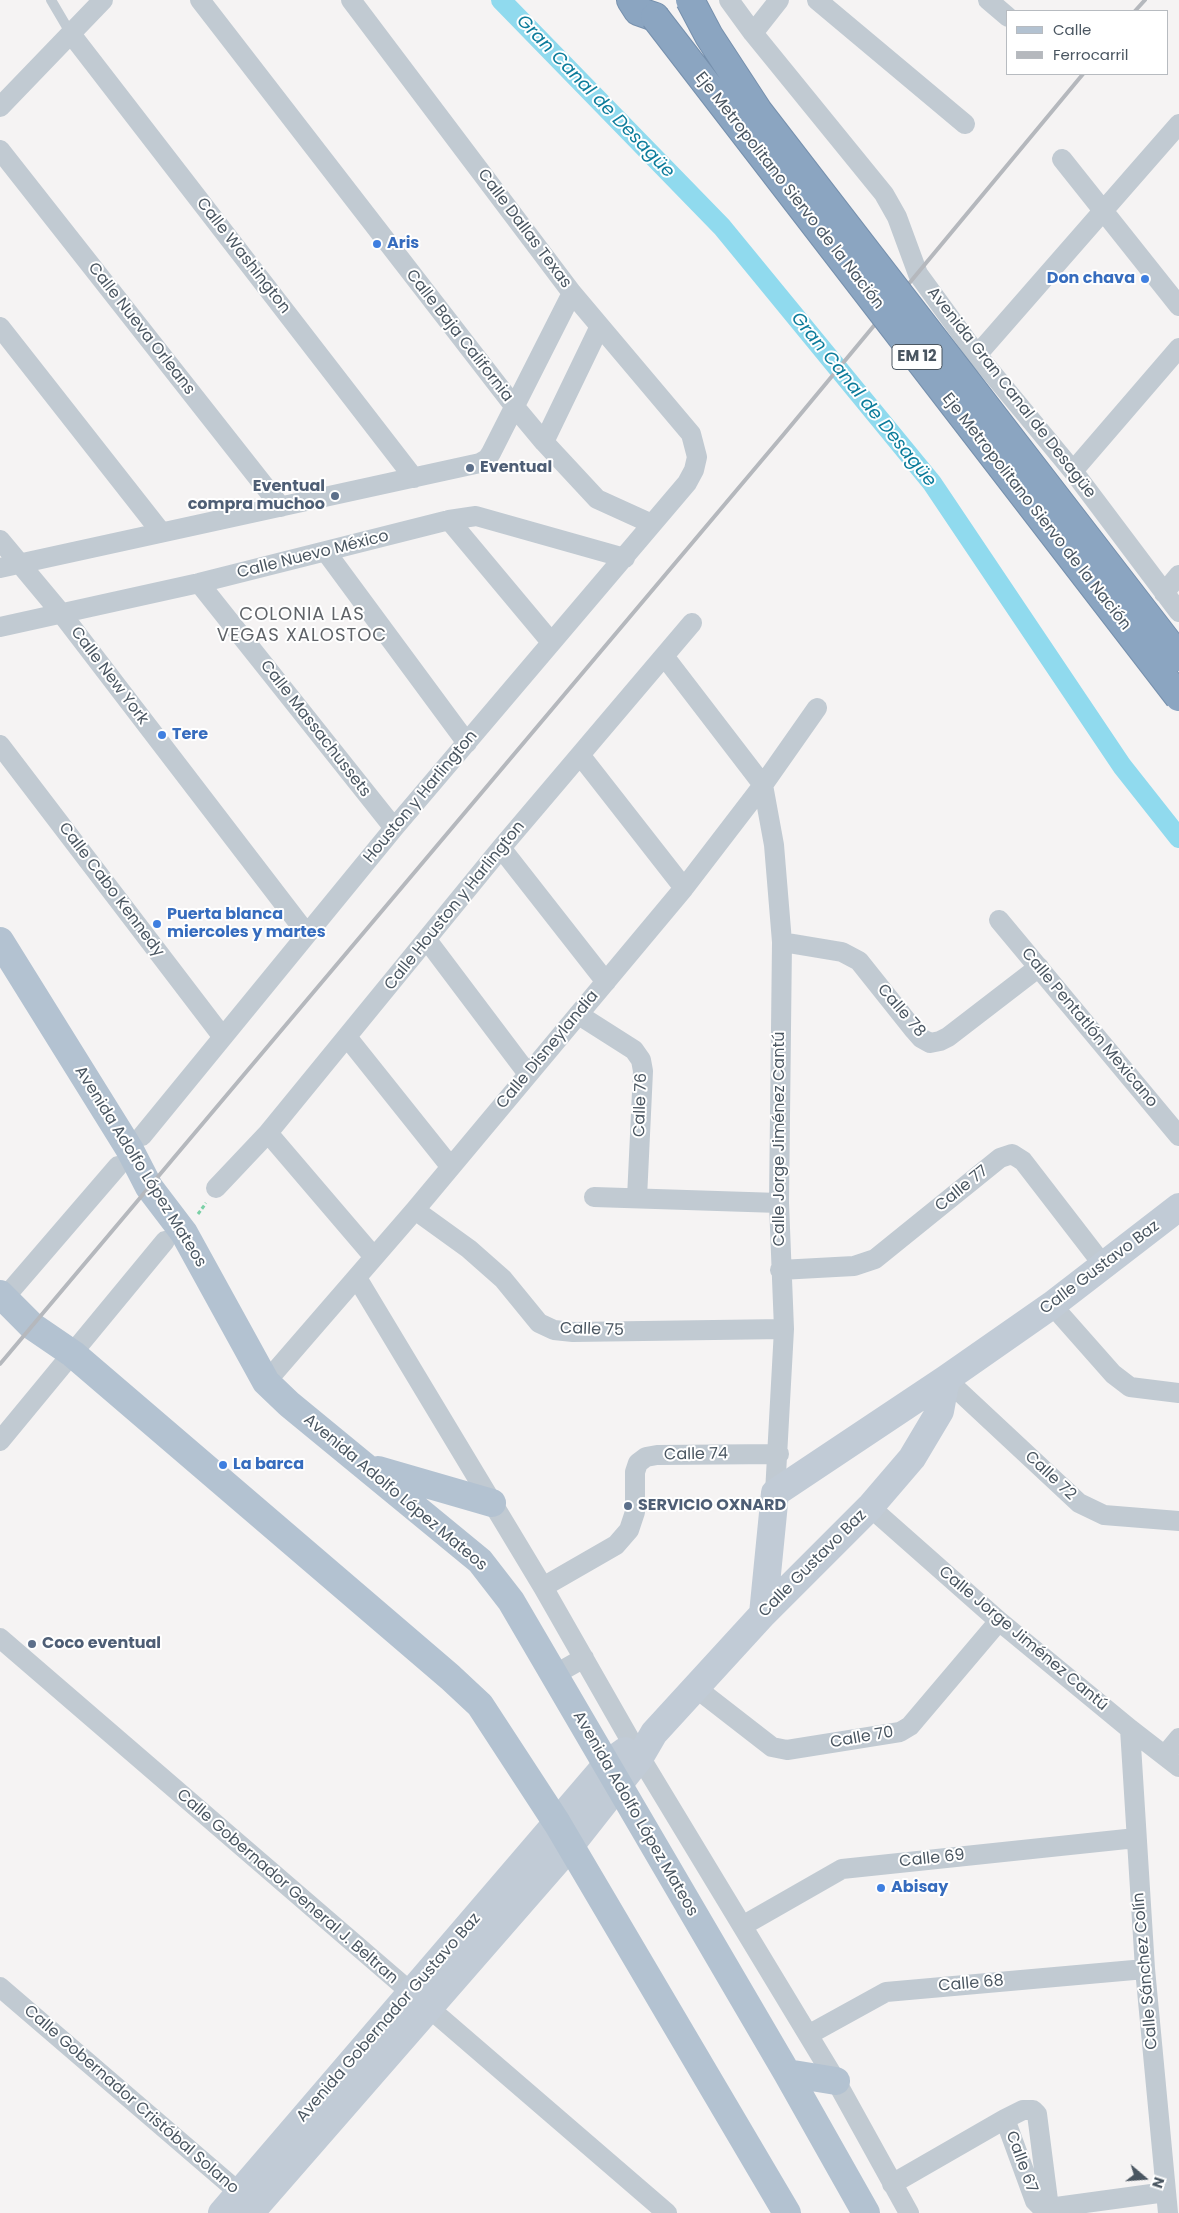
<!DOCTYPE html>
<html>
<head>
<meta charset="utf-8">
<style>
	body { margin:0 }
	#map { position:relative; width:1179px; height:2213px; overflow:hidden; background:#f5f3f3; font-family:Poppins,sans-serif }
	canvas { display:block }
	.legend { position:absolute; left:1006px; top:10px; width:162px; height:65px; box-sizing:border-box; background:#fff; border:1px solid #b7bbc0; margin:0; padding:6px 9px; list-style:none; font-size:15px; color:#4a5661 }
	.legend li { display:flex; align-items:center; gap:10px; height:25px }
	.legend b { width:25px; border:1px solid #b7bbc0 }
	.north { position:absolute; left:1119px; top:2153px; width:50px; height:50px; -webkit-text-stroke:4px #fff; paint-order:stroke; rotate:108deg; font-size:14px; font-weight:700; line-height:20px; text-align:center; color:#4a5661 }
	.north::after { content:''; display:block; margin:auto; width:18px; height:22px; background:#4a5661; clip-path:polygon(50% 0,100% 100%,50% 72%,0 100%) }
</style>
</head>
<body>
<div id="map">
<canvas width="1179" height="2213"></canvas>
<ul class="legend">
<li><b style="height:6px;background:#b3c2d1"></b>Calle</li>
<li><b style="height:6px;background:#b5b8bd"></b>Ferrocarril</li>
</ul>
<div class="north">N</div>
</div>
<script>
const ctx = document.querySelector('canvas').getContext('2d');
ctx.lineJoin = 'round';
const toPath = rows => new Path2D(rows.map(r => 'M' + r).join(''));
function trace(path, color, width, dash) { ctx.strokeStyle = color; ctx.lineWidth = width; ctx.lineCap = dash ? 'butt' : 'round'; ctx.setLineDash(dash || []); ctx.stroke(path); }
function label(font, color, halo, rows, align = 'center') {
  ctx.font = font + ' Poppins,sans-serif'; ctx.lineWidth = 4; ctx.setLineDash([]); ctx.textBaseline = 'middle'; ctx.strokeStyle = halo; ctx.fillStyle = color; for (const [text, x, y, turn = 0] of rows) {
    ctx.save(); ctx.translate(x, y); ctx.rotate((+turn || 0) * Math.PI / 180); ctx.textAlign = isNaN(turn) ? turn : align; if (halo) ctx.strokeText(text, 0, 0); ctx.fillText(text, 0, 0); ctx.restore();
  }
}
trace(toPath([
	[501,0,722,227,932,483,1122,766,1179,838]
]), '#90daee', 20);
const highway = toPath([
	[631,0,638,11,655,17]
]);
trace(highway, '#7690ad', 30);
trace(toPath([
	[198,1214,206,1203]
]), '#7ad0a6', 3, [4, 2.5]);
trace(toPath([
	[51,0,71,34]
]), '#c1cad2', 10);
trace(toPath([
	[200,0,514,406,544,442,597,499,652,524],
	[729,0,753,33,884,194,897,217,918,274,977,355,1073,471,1179,612],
	[817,0,965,124],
	[988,0,1008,17],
	[753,33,779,0],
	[71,34,414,478],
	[0,107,103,0],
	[0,150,281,507],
	[1062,159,1179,306],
	[0,327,161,532],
	[977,355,1179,124],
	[544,442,600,326],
	[1073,471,1179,348],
	[449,520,551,642],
	[0,540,61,613,307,934],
	[326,552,467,743],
	[0,568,480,463,487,459,491,453,572,293],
	[199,583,394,828],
	[1164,593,1179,575],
	[0,627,199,583,449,520,476,516,625,558],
	[664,656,763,785,774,845,782,942,779,1203,784,1329,775,1493],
	[0,745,222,1036],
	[580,755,684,888],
	[501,848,606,982],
	[999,920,1179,1136],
	[427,940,528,1074],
	[782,942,842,952,859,961,914,1030,921,1038,930,1043,940,1041,948,1037,1039,967],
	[579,1015,634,1050,641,1060,643,1071,637,1198],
	[347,1037,450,1166],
	[268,1133,374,1257],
	[142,1136,394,828,687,483,694,470,697,457,691,434,572,293,351,0],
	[216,1188,268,1133,501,848,692,623],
	[594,1197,779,1203],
	[415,1210,469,1249,503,1279,539,1323,554,1330,573,1332,784,1329],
	[780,1270,854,1266,875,1259,1000,1158,1012,1154,1023,1161,1104,1266],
	[357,1278,543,1587,640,1757,836,2081,909,2213],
	[0,1303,118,1166],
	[1052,1305,1113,1374,1130,1387,1179,1393],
	[946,1379,1079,1503,1104,1515,1179,1521],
	[266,1382,415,1210,684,888,763,785,817,708],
	[0,1441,165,1241],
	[870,1507,999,1621,1130,1729,1179,1767],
	[543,1587,616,1545,629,1530,635,1512,635,1472,638,1463,646,1457,657,1455,779,1454],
	[0,1638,667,2213],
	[554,1675,584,1658],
	[696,1688,772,1747,787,1750,900,1732,910,1726,999,1621],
	[1130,1729,1145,1969,1168,2213],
	[1165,1755,1179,1738],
	[744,1925,842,1869,1136,1838],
	[0,1987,249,2201],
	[808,2035,886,1992,1145,1969],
	[1005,2119,1023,2110,1033,2110,1037,2114,1049,2208],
	[892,2184,1005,2119,1035,2201,1041,2207,1049,2208,1166,2192]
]), '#c1cad2', 20);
trace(toPath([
	[763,1614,775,1493,946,1379,1052,1305,1179,1207],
	[222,2213,607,1764,625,1751],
	[250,2213,570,1846,640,1757,654,1733,763,1614,870,1507,912,1458,940,1411,946,1379]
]), '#c1cbd6', 28);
trace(toPath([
	[0,941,130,1150,149,1187,184,1233,266,1382,289,1404,480,1561,511,1601,787,2073,866,2213],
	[0,1294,32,1326,73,1354,450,1677,480,1705,557,1823,787,2213],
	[378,1470,492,1503],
	[787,2073,836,2081]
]), '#b3c2d1', 28);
trace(highway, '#8ba5c1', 28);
trace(toPath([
	[1135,11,1145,0],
	[0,1364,784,434,1083,74]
]), '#b5b8bd', 4);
const highwayBridge = toPath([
	[690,0,709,36,758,111,1179,657],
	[655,17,1179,697]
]);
trace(highwayBridge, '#7690ad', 30, []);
trace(highwayBridge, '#8ba5c1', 28);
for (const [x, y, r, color] of [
	[377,244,5,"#3f7fe0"],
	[1145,279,5,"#3f7fe0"],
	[470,468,5,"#5c6f8a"],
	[335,496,5,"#5c6f8a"],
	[162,735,5,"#3f7fe0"],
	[157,924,5,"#3f7fe0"],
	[223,1465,5,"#3f7fe0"],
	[628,1506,5,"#5c6f8a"],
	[32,1644,5,"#5c6f8a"],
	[881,1888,5,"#3f7fe0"]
]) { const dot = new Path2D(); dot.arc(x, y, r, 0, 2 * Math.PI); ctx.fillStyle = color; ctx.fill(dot); trace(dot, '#fff', 2); }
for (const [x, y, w] of [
	[917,357,50]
]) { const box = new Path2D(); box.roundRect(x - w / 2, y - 12.5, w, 25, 4); ctx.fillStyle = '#fff'; ctx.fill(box); trace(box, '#4a5661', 1); }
label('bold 15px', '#4a5661', null, [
	["EM 12",917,357]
]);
label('16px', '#4a5661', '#fff', [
	["Eje Metropolitano Siervo de la Nación",789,191,52],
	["Calle Dallas Texas",524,229,53],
	["Calle Washington",243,256,52],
	["Calle Nueva Orleans",141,329,52],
	["Calle Baja California",459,336,52],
	["Avenida Gran Canal de Desagüe",1011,393,52],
	["Eje Metropolitano Siervo de la Nación",1036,512,52],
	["Calle Nuevo México",313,555,-14],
	["Calle New York",109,676,53],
	["Calle Massachussets",315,729,52],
	["Houston y Harlington",421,797,-50],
	["Calle Cabo Kennedy",111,890,53],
	["Calle Houston y Harlington",455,906,-51],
	["Calle 78",901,1011,49],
	["Calle Pentatlón Mexicano",1089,1028,50],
	["Calle Disneylandia",548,1050,-50],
	["Calle 76",641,1105,-88],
	["Calle Jorge Jiménez Cantú",780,1139,-90],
	["Avenida Adolfo López Mateos",140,1167,58],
	["Calle 77",962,1189,-39],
	["Calle Gustavo Baz",1100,1268,-37],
	["Calle 75",592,1330,2],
	["Calle 74",696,1455,-1],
	["Calle 72",1050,1476,43],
	["Avenida Adolfo López Mateos",395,1493,40],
	["Calle Gustavo Baz",813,1564,-45],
	["Calle Jorge Jiménez Cantú",1023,1639,40],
	["Calle 70",862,1738,-10],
	["Avenida Adolfo López Mateos",635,1814,60],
	["Calle 69",932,1859,-6],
	["Calle Gobernador General J. Beltran",287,1887,41],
	["Calle Sánchez Colín",1146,1971,-95],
	["Calle 68",971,1984,-5],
	["Avenida Gobernador Gustavo Baz",389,2018,-49],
	["Calle Gobernador Cristóbal Solano",131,2100,41],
	["Calle 67",1021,2162,70]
]);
label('bold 16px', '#366cbe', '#fff', [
	["Aris",387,244],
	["Don chava",1135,279,"right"],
	["Tere",172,735],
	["Puerta blanca",167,915],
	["miercoles y martes",167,933],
	["La barca",233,1465],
	["Abisay",891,1888]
], 'left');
label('bold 16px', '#4e5e75', '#fff', [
	["Eventual",480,468],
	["Eventual",325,487,"right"],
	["compra muchoo",325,505,"right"],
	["SERVICIO OXNARD",638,1506],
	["Coco eventual",42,1644]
], 'left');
label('italic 18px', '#0c7c9b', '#fff', [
	["Gran Canal de Desagüe",595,97,46],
	["Gran Canal de Desagüe",863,400,51]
]);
ctx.letterSpacing = '1px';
label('18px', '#5f6368', '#fff', [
	["COLONIA LAS",302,615],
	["VEGAS XALOSTOC",302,636]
]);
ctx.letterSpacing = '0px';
</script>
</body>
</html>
